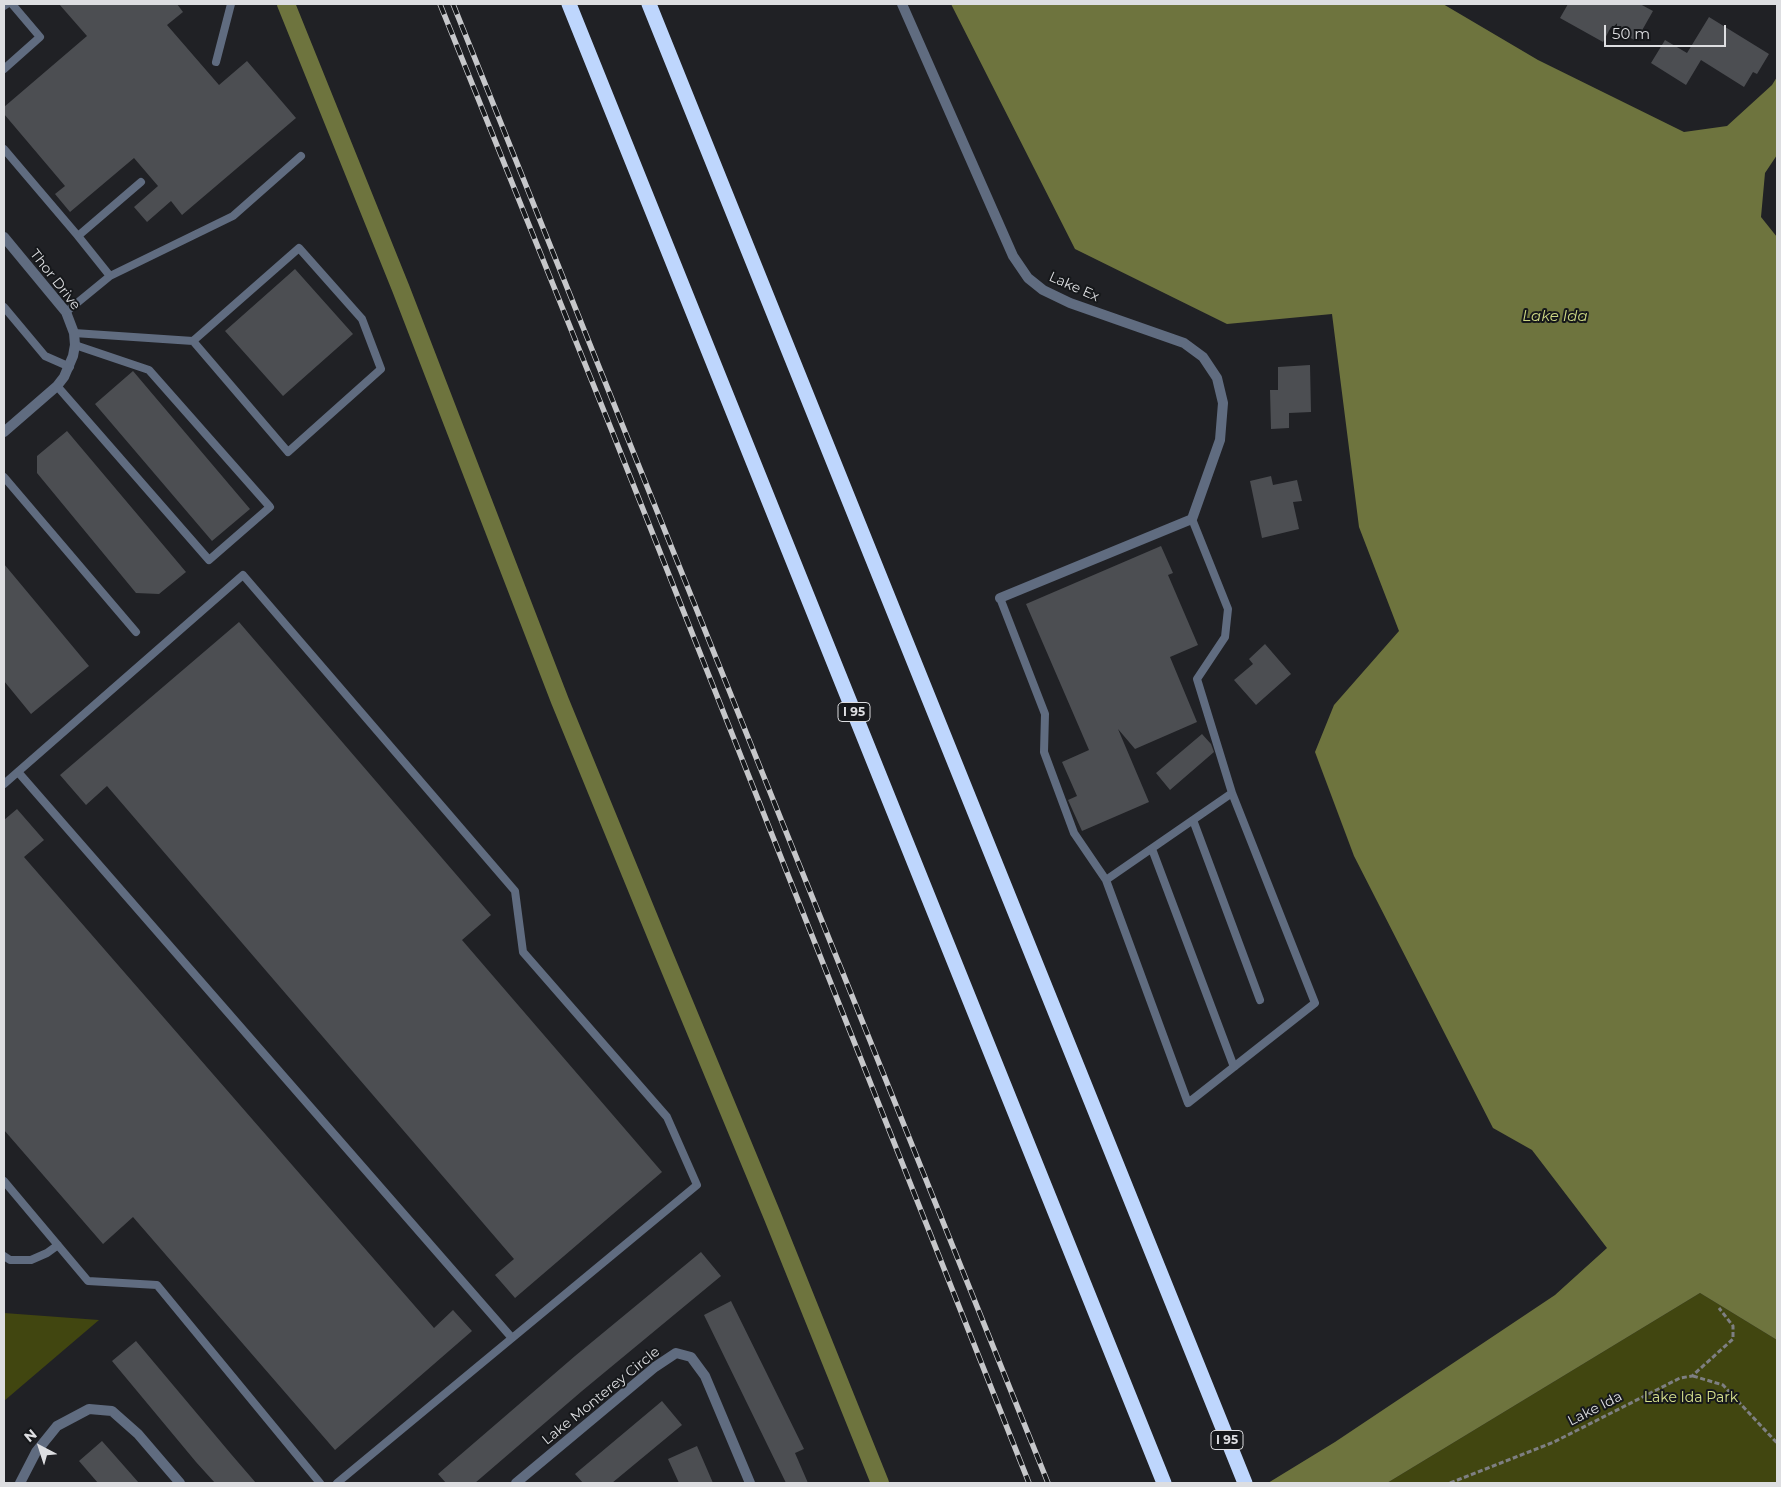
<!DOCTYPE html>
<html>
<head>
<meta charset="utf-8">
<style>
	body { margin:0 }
	#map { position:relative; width:1781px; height:1487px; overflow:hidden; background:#202125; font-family:Montserrat,sans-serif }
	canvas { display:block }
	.frame { position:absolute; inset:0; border:5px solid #dddee1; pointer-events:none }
	.north { position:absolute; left:15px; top:1422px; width:50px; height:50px; -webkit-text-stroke:4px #16181b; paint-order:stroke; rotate:320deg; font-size:14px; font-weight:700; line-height:20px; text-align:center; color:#dddee1 }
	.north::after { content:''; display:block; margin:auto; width:18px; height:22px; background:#dddee1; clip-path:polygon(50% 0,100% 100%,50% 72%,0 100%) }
	.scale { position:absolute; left:1604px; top:25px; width:122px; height:22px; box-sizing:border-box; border:2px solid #dddee1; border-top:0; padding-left:6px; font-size:15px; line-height:18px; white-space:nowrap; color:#dddee1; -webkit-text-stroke:4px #16181b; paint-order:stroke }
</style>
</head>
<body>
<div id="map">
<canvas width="1781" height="1487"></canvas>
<div class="frame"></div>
<div class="north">N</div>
<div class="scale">50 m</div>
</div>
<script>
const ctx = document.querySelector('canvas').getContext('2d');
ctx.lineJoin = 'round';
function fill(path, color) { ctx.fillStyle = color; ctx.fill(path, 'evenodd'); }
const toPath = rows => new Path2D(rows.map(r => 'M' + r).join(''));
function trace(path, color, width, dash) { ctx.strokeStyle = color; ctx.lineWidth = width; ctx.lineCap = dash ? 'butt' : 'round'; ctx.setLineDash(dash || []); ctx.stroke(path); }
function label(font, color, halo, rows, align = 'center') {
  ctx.font = font + ' Montserrat,sans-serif'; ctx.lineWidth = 4; ctx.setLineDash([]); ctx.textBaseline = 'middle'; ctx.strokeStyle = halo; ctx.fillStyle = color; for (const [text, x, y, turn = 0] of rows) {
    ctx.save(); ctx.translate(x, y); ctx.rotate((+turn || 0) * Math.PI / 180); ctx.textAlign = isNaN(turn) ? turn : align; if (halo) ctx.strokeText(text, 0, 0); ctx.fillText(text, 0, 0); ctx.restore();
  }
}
fill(toPath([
	[1700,1293,1777,1340,1777,1483,1387,1483],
	[4,1313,99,1320,4,1401]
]), '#414610');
fill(toPath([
	[951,4,1443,4,1538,60,1684,132,1727,126,1772,85,1777,77,1777,155,1765,173,1761,217,1777,237,1777,1340,1700,1293,1387,1483,1268,1483,1335,1442,1555,1295,1607,1248,1532,1150,1493,1128,1354,856,1315,752,1334,705,1399,631,1359,527,1332,314,1227,324,1075,249]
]), '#6e743e');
trace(toPath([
	[286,4,401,289,560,701,660,945,772,1215,880,1483]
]), '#6e743e', 18);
fill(toPath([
	[59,4,177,4,183,12,167,25,219,85,247,61,296,118,182,215,171,201,147,222,134,207,158,186,134,158,70,212,55,194,65,186,4,114,4,107,87,36],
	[1568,4,1640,4,1653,11,1636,41,1611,27,1603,42,1560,18],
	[1709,17,1769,54,1757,74,1753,72,1744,87,1701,60,1686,85,1651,63,1665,40,1687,53],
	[295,269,353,334,283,396,225,331],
	[1310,365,1311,412,1289,413,1289,428,1271,429,1270,390,1278,390,1278,367],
	[133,371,250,509,212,541,95,404],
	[67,431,186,572,159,594,136,593,37,473,37,456],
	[1271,476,1273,485,1297,480,1302,501,1293,502,1299,529,1262,538,1250,481],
	[1161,546,1173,573,1168,575,1198,645,1170,657,1197,722,1135,749,1118,729,1149,802,1082,831,1068,800,1077,796,1062,762,1089,750,1026,604],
	[4,564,89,666,31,714,4,681],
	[239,622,491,915,462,940,662,1172,515,1298,495,1275,514,1259,107,786,86,805,60,775],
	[1265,644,1291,674,1256,705,1234,680,1253,664,1249,659],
	[1202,734,1211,744,1214,752,1170,790,1156,773],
	[17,809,44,840,24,857,434,1328,453,1310,472,1331,335,1450,133,1217,103,1244,4,1130,4,820],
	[701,1252,721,1276,582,1391,475,1483,446,1483,438,1474,575,1356],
	[731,1301,804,1449,795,1453,808,1483,786,1483,704,1315],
	[136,1341,231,1454,256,1483,215,1483,196,1462,112,1361],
	[662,1401,682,1425,612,1483,583,1483,575,1474],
	[102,1441,139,1483,98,1483,79,1461],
	[697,1446,713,1483,679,1483,668,1459]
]), '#4c4e52');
trace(toPath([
	[1693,1376,1723,1385,1777,1443],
	[1450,1483,1554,1442,1680,1378,1692,1376,1733,1339,1733,1326,1719,1308]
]), '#7e7f82', 3, [5, 2.5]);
trace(toPath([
	[4,6,7,4],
	[216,62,231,4],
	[4,69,40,37,12,4],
	[4,149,78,236,141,182],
	[110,276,233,216,301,156],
	[4,307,45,356,70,367],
	[66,312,110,276,78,236],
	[74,333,193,341,299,248,362,319,381,369,288,452,193,341],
	[57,386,209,560,270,507,149,370,75,345],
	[4,477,136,632],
	[1192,519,1228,609,1225,637,1197,679,1232,793,1106,880,1188,1103,1315,1003,1232,793],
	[1000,598,1045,714,1044,752,1074,833,1106,880],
	[18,772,512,1338],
	[4,784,243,575,515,891,523,952,667,1117,697,1185,337,1483],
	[1193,820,1260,1000],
	[1152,849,1234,1067],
	[4,1181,88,1281,157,1285,320,1483],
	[4,1256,10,1260,31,1260,47,1253,58,1245]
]), '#606c80', 8);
trace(toPath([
	[902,4,1013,256,1028,278,1043,290,1070,303,1184,343,1203,357,1217,378,1223,403,1220,440,1192,519,1000,598],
	[4,237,66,312,74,333,75,345,73,356,64,377,57,386,4,432],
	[20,1483,36,1452,57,1426,89,1409,112,1411,138,1434,180,1483],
	[516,1483,655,1367,676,1353,691,1357,705,1376,750,1483]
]), '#606c80', 10);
trace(toPath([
	[569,4,1164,1483],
	[649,4,1245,1483]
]), '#bed6fd', 15);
const rail = toPath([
	[440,4,612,431,1029,1483],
	[453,4,1048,1483]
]);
trace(rail, '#c6c7ca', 5.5);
trace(rail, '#16181b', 4, [11]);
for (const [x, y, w] of [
	[854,712,32],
	[1227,1440,32]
]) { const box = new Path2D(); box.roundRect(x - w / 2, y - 9.5, w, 19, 4); ctx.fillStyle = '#16181b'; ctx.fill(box); trace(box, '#dddee1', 1); }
label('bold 12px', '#dddee1', null, [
	["I 95",854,712],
	["I 95",1227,1440]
]);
label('14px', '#dddee1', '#16181b', [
	["Thor Drive",55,280,52],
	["Lake Ex",1074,287,24],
	["Lake Monterey Circle",601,1396,-39],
	["Lake Ida",1595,1409,-27]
]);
label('14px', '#d7e18e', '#16181b', [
	["Lake Ida Park",1691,1398]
]);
label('italic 15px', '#cdd784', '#16181b', [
	["Lake Ida",1555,317]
]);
</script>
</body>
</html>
